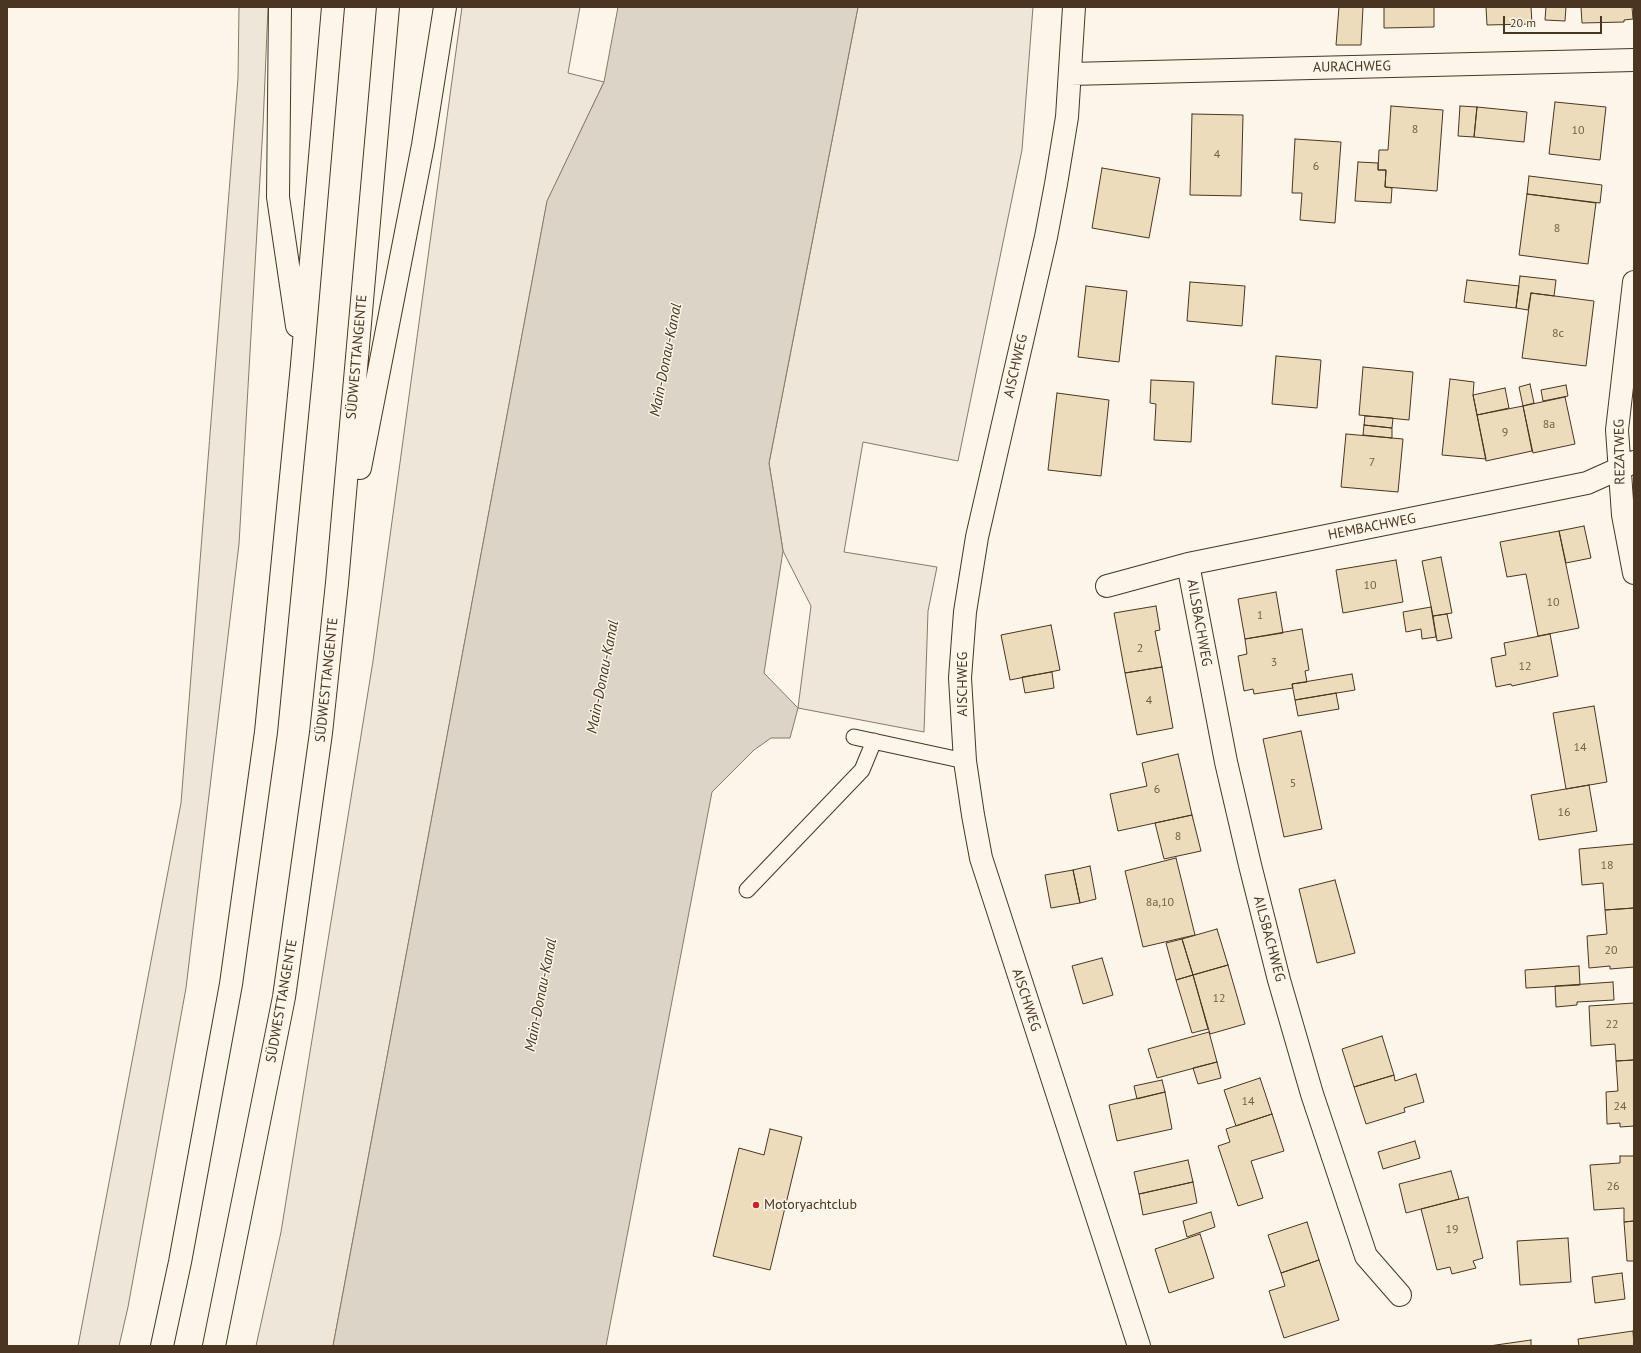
<!DOCTYPE html>
<html>
<head>
<meta charset="utf-8">
<style>
	body { margin:0 }
	#map { position:relative; width:1641px; height:1353px; overflow:hidden; background:#fbf6e9; font-family:"PT Sans",sans-serif }
	canvas { display:block }
	.frame { position:absolute; inset:0; border:8px solid #4a3520; pointer-events:none }
	.scale { position:absolute; left:1503px; top:16px; width:99px; height:18px; box-sizing:border-box; border:2px solid #4a3520; border-top:0; padding-left:5px; font-size:12px; line-height:14px; white-space:nowrap; color:#4a3520; -webkit-text-stroke:3px #fbf6e9; paint-order:stroke }
</style>
</head>
<body>
<div id="map">
<canvas width="1641" height="1353"></canvas>
<div class="frame"></div>
<div class="scale">20 m</div>
</div>
<script>
const ctx = document.querySelector('canvas').getContext('2d');
ctx.lineJoin = 'round';
function fill(path, color) { ctx.fillStyle = color; ctx.fill(path, 'evenodd'); }
const toPath = rows => new Path2D(rows.map(r => 'M' + r).join(''));
function trace(path, color, width, dash) { ctx.strokeStyle = color; ctx.lineWidth = width; ctx.lineCap = dash ? 'butt' : 'round'; ctx.setLineDash(dash || []); ctx.stroke(path); }
function label(font, color, halo, rows, align = 'center') {
  ctx.font = font + ' "PT Sans",sans-serif'; ctx.lineWidth = 3; ctx.setLineDash([]); ctx.textBaseline = 'middle'; ctx.strokeStyle = halo; ctx.fillStyle = color; for (const [text, x, y, turn = 0] of rows) {
    ctx.save(); ctx.translate(x, y); ctx.rotate((+turn || 0) * Math.PI / 180); ctx.textAlign = isNaN(turn) ? turn : align; if (halo) ctx.strokeText(text, 0, 0); ctx.fillText(text, 0, 0); ctx.restore();
  }
}
const green = toPath([
	[239,7,268,7,263,126,239,544,186,988,128,1307,119,1346,78,1346,181,803,238,78,239,7],
	[462,7,580,7,568,73,604,82,547,202,333,1346,256,1346,281,1232,373,661,462,7],
	[858,7,1033,7,1022,150,958,461,863,442,844,552,937,567,928,611,924,732,798,708,811,606,783,551,769,463,858,7]
]);
fill(green, '#ede6d9');
trace(green, '#887966', 1);
const water = toPath([
	[618,7,858,7,769,463,783,551,764,673,798,708,790,738,771,738,754,750,712,792,606,1346,333,1346,547,201,604,82,618,7]
]);
fill(water, '#dcd4c6');
trace(water, '#887966', 1);
const building = toPath([
	[1339,7,1363,7,1361,45,1336,45,1339,7],
	[1384,7,1434,7,1434,27,1384,28,1384,7],
	[1486,7,1531,7,1532,24,1487,25,1486,7],
	[1546,7,1566,7,1565,21,1545,20,1546,7],
	[1581,7,1632,7,1633,19,1624,20,1624,22,1582,23,1581,7],
	[1555,102,1606,107,1600,160,1549,154,1555,102],
	[1391,106,1443,110,1437,191,1385,187,1386,170,1378,170,1379,150,1388,150,1391,106],
	[1460,106,1477,107,1474,137,1458,136,1460,106],
	[1477,107,1527,112,1524,142,1474,137,1477,107],
	[1192,114,1243,115,1241,196,1190,195,1192,114],
	[1295,139,1341,142,1335,223,1300,220,1302,193,1292,193,1295,139],
	[1358,162,1378,163,1378,170,1386,170,1385,187,1392,188,1391,203,1355,201,1358,162],
	[1102,168,1160,178,1149,238,1092,228,1102,168],
	[1529,176,1602,185,1600,203,1527,194,1529,176],
	[1527,194,1596,203,1588,264,1519,255,1527,194],
	[1520,276,1556,280,1554,296,1531,293,1528,310,1516,308,1520,276],
	[1467,280,1519,286,1516,308,1464,302,1467,280],
	[1190,282,1245,286,1242,326,1187,321,1190,282],
	[1086,286,1127,291,1119,362,1078,357,1086,286],
	[1531,293,1594,301,1586,366,1522,358,1531,293],
	[1276,356,1321,360,1317,408,1272,404,1276,356],
	[1363,367,1413,372,1409,420,1359,415,1363,367],
	[1450,379,1474,382,1473,395,1486,459,1442,455,1450,379],
	[1151,380,1194,382,1191,442,1154,440,1156,404,1150,403,1151,380],
	[1530,384,1534,403,1523,406,1519,387,1530,384],
	[1566,385,1568,396,1543,401,1541,390,1566,385],
	[1505,388,1509,408,1477,415,1473,395,1505,388],
	[1057,393,1109,400,1101,476,1048,470,1057,393],
	[1565,397,1575,444,1533,453,1523,406,1565,397],
	[1523,406,1532,451,1486,461,1477,415,1523,406],
	[1365,416,1393,418,1392,428,1364,425,1365,416],
	[1364,425,1392,428,1392,438,1363,435,1364,425],
	[1346,434,1403,439,1398,492,1341,487,1346,434],
	[1584,526,1591,558,1566,563,1559,531,1584,526],
	[1559,531,1579,628,1538,636,1526,574,1507,577,1500,542,1559,531],
	[1441,557,1452,613,1433,616,1422,561,1441,557],
	[1396,560,1403,602,1343,613,1336,570,1396,560],
	[1276,592,1283,633,1245,639,1238,599,1276,592],
	[1156,606,1160,630,1155,631,1162,667,1125,673,1114,613,1156,606],
	[1431,607,1436,637,1422,639,1421,629,1406,632,1403,612,1431,607],
	[1447,614,1452,638,1437,641,1433,616,1447,614],
	[1051,625,1060,670,1010,680,1001,635,1051,625],
	[1302,629,1309,670,1305,671,1307,682,1292,684,1293,688,1254,694,1253,689,1244,691,1238,656,1247,654,1245,639,1302,629],
	[1550,634,1558,676,1512,686,1511,684,1496,687,1491,658,1506,655,1504,643,1550,634],
	[1162,667,1173,728,1137,735,1125,673,1162,667],
	[1052,672,1054,688,1025,693,1022,677,1052,672],
	[1352,674,1355,690,1295,700,1292,684,1352,674],
	[1336,693,1339,709,1298,716,1295,700,1336,693],
	[1594,706,1607,782,1566,789,1553,713,1594,706],
	[1301,731,1322,829,1284,837,1263,739,1301,731],
	[1178,754,1192,815,1118,831,1110,794,1147,786,1142,763,1178,754],
	[1589,785,1597,831,1539,840,1531,795,1589,785],
	[1192,815,1201,851,1164,859,1155,823,1192,815],
	[1634,844,1634,908,1605,910,1603,883,1582,885,1579,849,1634,844],
	[1176,858,1195,935,1143,947,1125,871,1176,858],
	[1090,866,1096,899,1080,903,1073,870,1090,866],
	[1073,870,1080,903,1051,908,1045,875,1073,870],
	[1335,880,1355,953,1317,963,1299,889,1335,880],
	[1634,908,1634,967,1610,969,1610,966,1589,968,1587,936,1607,934,1605,910,1634,908],
	[1217,929,1228,965,1193,975,1182,939,1217,929],
	[1182,939,1193,975,1176,980,1166,943,1182,939],
	[1102,958,1113,995,1083,1004,1072,966,1102,958],
	[1228,965,1245,1024,1210,1034,1193,975,1228,965],
	[1579,966,1580,985,1526,988,1525,970,1579,966],
	[1193,975,1208,1029,1192,1033,1176,980,1193,975],
	[1613,982,1614,1000,1577,1002,1577,1005,1556,1007,1555,986,1613,982],
	[1634,1003,1634,1060,1616,1061,1615,1044,1591,1046,1589,1006,1634,1003],
	[1209,1032,1217,1062,1157,1078,1148,1049,1209,1032],
	[1382,1036,1394,1075,1354,1087,1342,1049,1382,1036],
	[1634,1060,1634,1126,1620,1127,1620,1123,1607,1124,1606,1092,1618,1091,1616,1061,1634,1060],
	[1217,1062,1221,1078,1198,1084,1193,1068,1217,1062],
	[1416,1074,1424,1102,1404,1108,1405,1112,1366,1124,1354,1087,1394,1075,1395,1081,1416,1074],
	[1260,1078,1272,1114,1236,1126,1224,1090,1260,1078],
	[1162,1080,1165,1092,1137,1099,1134,1086,1162,1080],
	[1165,1092,1172,1129,1117,1141,1109,1105,1165,1092],
	[1272,1114,1284,1151,1251,1161,1263,1198,1238,1206,1218,1146,1230,1142,1226,1129,1272,1114],
	[770,1129,802,1137,770,1270,713,1256,739,1148,764,1155,770,1129],
	[1415,1141,1420,1158,1383,1169,1378,1152,1415,1141],
	[1620,1156,1634,1156,1634,1221,1624,1222,1624,1208,1594,1210,1590,1165,1620,1163,1620,1156],
	[1188,1160,1193,1182,1139,1194,1134,1172,1188,1160],
	[1451,1171,1459,1199,1406,1213,1399,1184,1451,1171],
	[1193,1182,1197,1203,1143,1215,1139,1194,1193,1182],
	[1468,1197,1483,1258,1473,1261,1476,1268,1452,1274,1450,1267,1437,1270,1421,1209,1468,1197],
	[1211,1212,1215,1227,1187,1237,1183,1221,1211,1212],
	[1634,1221,1634,1261,1627,1261,1624,1222,1634,1221],
	[1307,1222,1319,1260,1281,1273,1268,1235,1307,1222],
	[1200,1234,1214,1278,1169,1293,1155,1249,1200,1234],
	[1568,1238,1571,1282,1520,1285,1517,1241,1568,1238],
	[1319,1260,1339,1320,1284,1338,1269,1291,1285,1286,1281,1273,1319,1260],
	[1622,1273,1625,1299,1595,1303,1592,1277,1622,1273],
	[1633,1331,1634,1346,1579,1346,1578,1339,1633,1331],
	[1531,1340,1531,1346,1489,1346,1531,1340]
]);
fill(building, '#ecdcbc');
trace(building, '#4a3520', 1);
const lane = toPath([
	[854,737,965,761],
	[747,890,862,770,874,741]
]);
const street = toPath([
	[1074,7,1067,117,1056,184,1046,237,977,537,965,612,960,678,965,761,973,815,981,858,1139,1346],
	[1070,74,1634,60],
	[1634,282,1617,430,1623,515,1634,573],
	[1188,564,1226,762,1250,865,1279,980,1312,1094,1366,1256,1400,1295],
	[1107,586,1188,564,1587,483,1634,462]
]);
const highway = toPath([
	[280,7,278,197,297,326],
	[360,468,423,145,445,7],
	[162,1346,180,1262,231,984,266,732,302,365,333,7],
	[214,1346,284,997,321,733,337,583,388,7]
]);
trace(lane, '#4a3520', 17);
trace(street, '#4a3520', 24);
trace(highway, '#4a3520', 24);
trace(lane, '#fbf6e9', 15);
trace(street, '#fbf6e9', 22);
trace(highway, '#fbf6e9', 22);
for (const [x, y, r, color] of [
	[756,1205,4,"#c62828"]
]) { const dot = new Path2D(); dot.arc(x, y, r, 0, 2 * Math.PI); ctx.fillStyle = color; ctx.fill(dot); trace(dot, '#fbf6e9', 1.5); }
label('12px', '#725f47', null, [
	["8",1415,130],
	["10",1578,131],
	["4",1217,155],
	["6",1316,167],
	["8",1557,229],
	["8c",1558,334],
	["8a",1549,425],
	["9",1505,433],
	["7",1372,463],
	["10",1370,586],
	["10",1553,603],
	["1",1260,616],
	["2",1140,649],
	["3",1274,663],
	["12",1525,667],
	["4",1149,701],
	["14",1580,748],
	["5",1293,784],
	["6",1157,790],
	["16",1564,813],
	["8",1178,837],
	["18",1607,866],
	["8a,10",1160,903],
	["20",1611,951],
	["12",1219,999],
	["22",1612,1025],
	["14",1248,1102],
	["24",1620,1107],
	["26",1613,1187],
	["19",1452,1230]
]);
label('14px', '#4a3520', '#fbf6e9', [
	["AURACHWEG",1352,67,-1],
	["SÜDWESTTANGENTE",357,357,-85],
	["AISCHWEG",1016,366,-77],
	["REZATWEG",1620,452,-91],
	["HEMBACHWEG",1372,527,-11],
	["AILSBACHWEG",1199,623,80],
	["SÜDWESTTANGENTE",327,680,-84],
	["AISCHWEG",963,684,-90],
	["AILSBACHWEG",1269,939,75],
	["AISCHWEG",1026,1000,72],
	["SÜDWESTTANGENTE",282,1001,-80]
]);
label('14px', '#4a3520', '#fbf6e9', [
	["Motoryachtclub",764,1205]
], 'left');
label('italic 15px', '#4a3520', '#fbf6e9', [
	["Main-Donau-Kanal",666,360,-79],
	["Main-Donau-Kanal",603,677,-79],
	["Main-Donau-Kanal",541,995,-79]
]);
</script>
</body>
</html>
